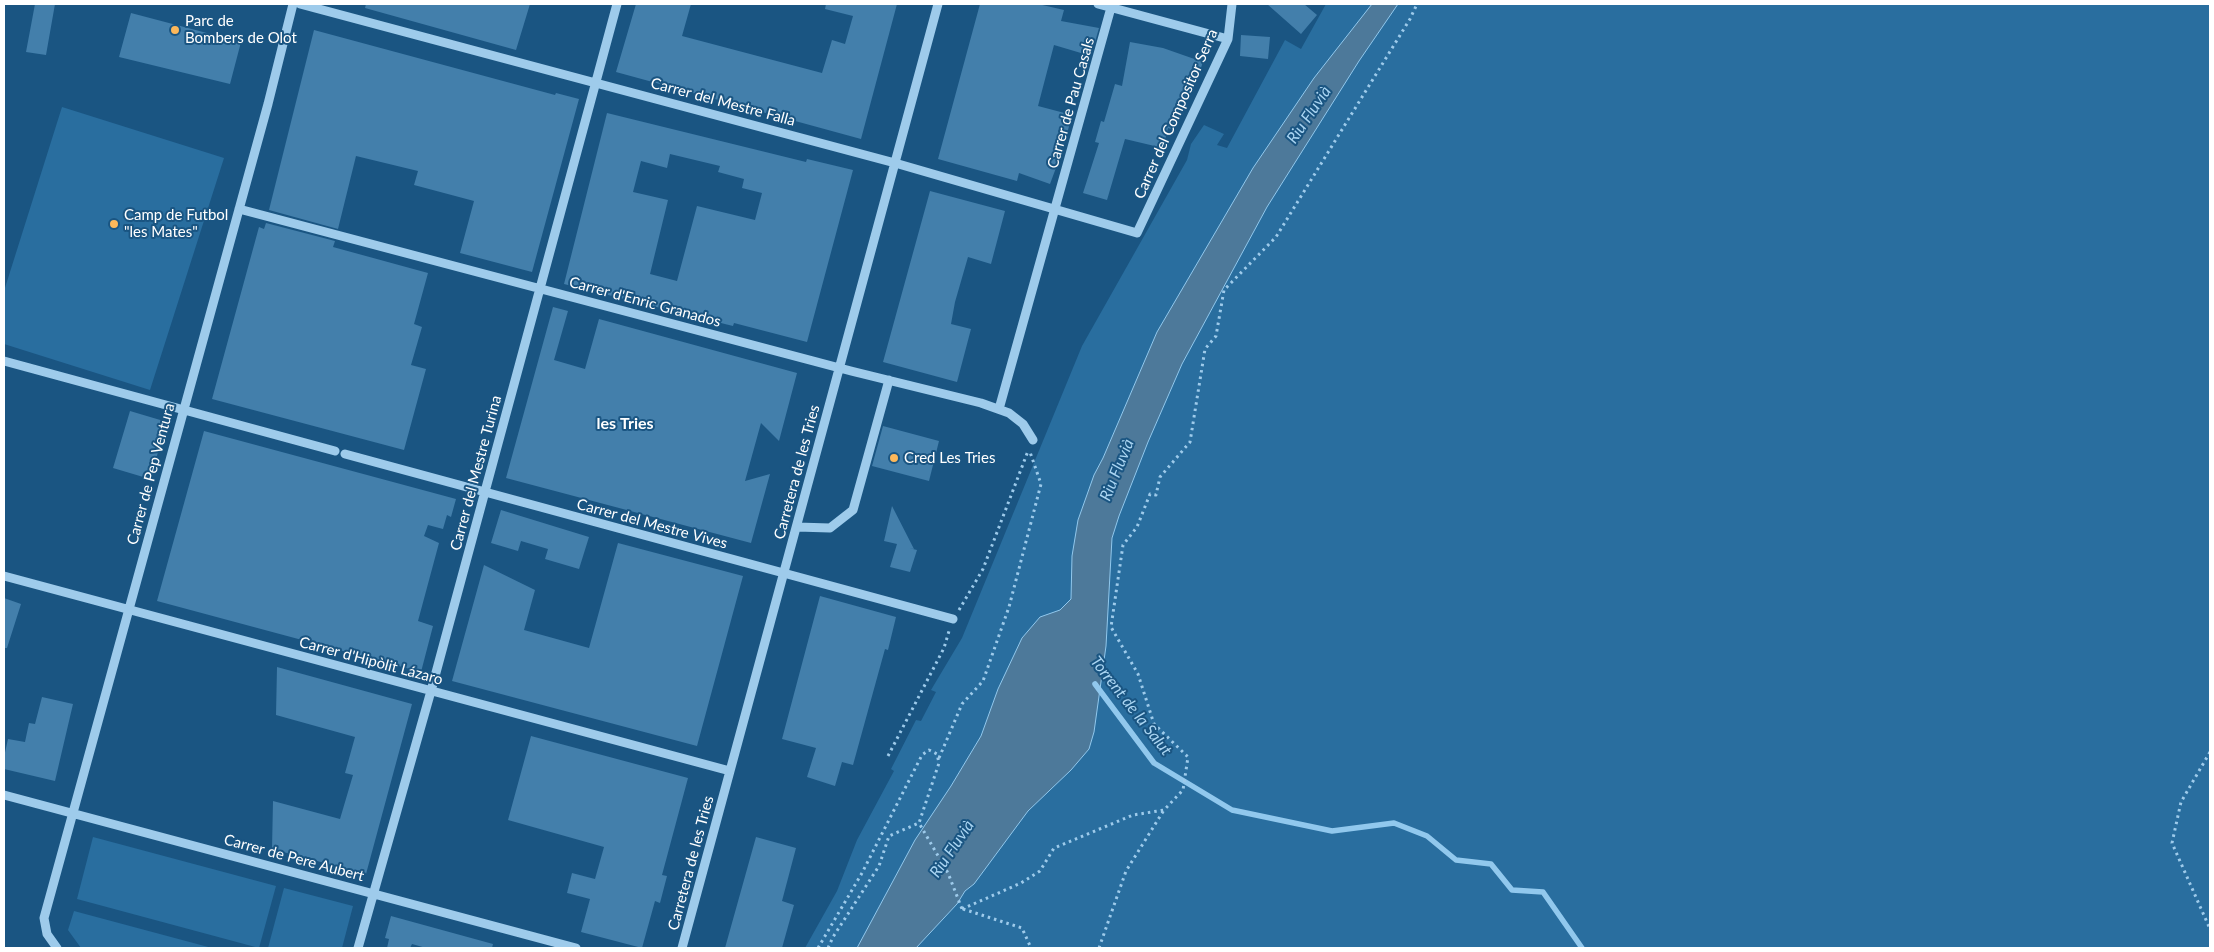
<!DOCTYPE html>
<html>
<head>
<meta charset="utf-8">
<style>
	body { margin:0 }
	#map { position:relative; width:2214px; height:952px; overflow:hidden; background:#1a5582; font-family:Lato,sans-serif }
	canvas { display:block }
	.frame { position:absolute; inset:0; border:5px solid #fff; pointer-events:none }
</style>
</head>
<body>
<div id="map">
<canvas width="2214" height="952"></canvas>
<div class="frame"></div>
</div>
<script>
const ctx = document.querySelector('canvas').getContext('2d');
ctx.lineJoin = 'round';
function fill(path, color) { ctx.fillStyle = color; ctx.fill(path, 'evenodd'); }
const toPath = rows => new Path2D(rows.map(r => 'M' + r).join(''));
function trace(path, color, width, dash) { ctx.strokeStyle = color; ctx.lineWidth = width; ctx.lineCap = dash ? 'butt' : 'round'; ctx.setLineDash(dash || []); ctx.stroke(path); }
function label(font, color, halo, rows, align = 'center') {
  ctx.font = font + ' Lato,sans-serif'; ctx.lineWidth = 4; ctx.setLineDash([]); ctx.textBaseline = 'middle'; ctx.strokeStyle = halo; ctx.fillStyle = color; for (const [text, x, y, turn = 0] of rows) {
    ctx.save(); ctx.translate(x, y); ctx.rotate((+turn || 0) * Math.PI / 180); ctx.textAlign = isNaN(turn) ? turn : align; if (halo) ctx.strokeText(text, 0, 0); ctx.fillText(text, 0, 0); ctx.restore();
  }
}
fill(toPath([
	[1326,4,2210,4,2210,948,805,948,837,891,857,840,894,771,891,769,916,720,921,721,936,692,931,690,962,638,1082,346,1187,160,1191,144,1204,125,1224,134,1217,145,1227,148,1285,40,1301,49],
	[62,107,224,158,150,390,4,344,4,291],
	[93,837,276,886,259,948,77,899],
	[284,888,353,906,342,948,268,948],
	[74,911,212,948,81,948,68,930]
]), '#296e9f');
const water = toPath([
	[1372,4,1398,4,1359,61,1267,207,1182,364,1148,442,1119,516,1112,538,1106,646,1094,732,1089,749,1071,770,1028,811,974,884,965,891,957,904,916,948,857,948,915,840,951,786,981,736,998,689,1022,638,1040,617,1060,610,1071,599,1072,556,1078,520,1094,475,1103,458,1157,332,1253,168,1314,78,1372,4]
]);
fill(water, '#4d799a');
trace(water, '#91c8ed', 1);
trace(toPath([
	[1095,684,1154,763,1232,810,1332,831,1394,823,1427,836,1456,860,1491,864,1512,890,1543,892,1582,948]
]), '#91c8ed', 5.5);
fill(toPath([
	[35,4,55,4,46,55,26,52],
	[366,4,530,4,516,50,365,8],
	[636,4,691,4,682,36,822,73,832,40,845,44,853,16,825,9,826,4,897,4,861,139,616,72],
	[980,4,1038,4,1064,10,1061,21,1099,28,1091,56,1054,45,1038,106,1072,115,1063,149,1050,184,1019,173,1017,181,938,159],
	[1267,4,1304,4,1317,15,1301,34],
	[131,13,241,42,230,84,119,57],
	[314,30,555,95,556,93,579,99,532,272,460,253,474,201,414,185,418,171,356,156,338,229,269,210],
	[1241,35,1270,37,1268,59,1240,56],
	[1130,42,1163,48,1203,62,1195,85,1190,84,1183,114,1178,113,1174,130,1168,128,1163,148,1125,139,1107,200,1083,193,1099,143,1095,142,1101,121,1104,122,1115,84,1122,86],
	[607,113,806,162,807,159,853,170,807,342,734,323,733,326,564,284],
	[670,154,720,166,718,172,744,179,742,188,762,193,755,220,697,206,677,281,650,274,668,200,633,192,641,161,667,168],
	[930,191,1005,211,991,264,968,257,955,302,951,324,971,329,957,382,883,362],
	[266,223,335,241,333,247,428,273,414,324,422,327,411,365,426,369,404,450,212,399,259,227,264,229],
	[553,307,568,311,554,360,585,369,599,319,797,373,779,441,761,423,745,481,770,474,751,543,506,478],
	[130,411,167,422,150,479,113,468],
	[883,426,939,441,929,481,872,466],
	[204,431,456,499,451,517,447,515,443,529,428,525,424,536,439,543,418,621,433,626,421,672,157,601],
	[892,506,914,549,909,548,917,550,910,572,890,567,897,544,884,541],
	[501,510,589,537,579,569,545,559,548,549,521,541,518,551,491,543],
	[618,543,743,576,697,746,452,681,484,565,535,590,524,630,589,648],
	[820,596,896,617,888,650,885,649,853,765,842,762,835,786,807,777,816,748,782,739],
	[4,598,21,604,7,648,4,648],
	[277,667,412,704,366,874,272,849,273,801,340,819,353,775,345,773,355,737,276,715],
	[42,697,73,704,55,781,4,769,4,757,8,739,25,742,29,723,35,724],
	[531,736,688,778,662,875,667,876,660,903,655,901,642,948,581,932,590,899,567,893,572,873,595,879,604,847,508,820],
	[756,837,796,848,782,901,794,905,782,948,725,948],
	[391,916,493,944,492,948,426,948,412,944,410,948,387,948,389,939,385,938]
]), '#437fab');
trace(toPath([
	[959,610,983,569,1028,451],
	[2210,752,2181,802,2172,843,2210,929],
	[888,756,944,648,949,631],
	[939,758,962,704,983,681,1009,607,1041,484,1030,452],
	[962,909,1021,883,1040,871,1054,848,1133,815,1164,810,1183,790,1188,757,1154,724,1138,674,1111,627,1123,545,1137,527,1150,494,1156,495,1160,477,1190,442,1205,349,1216,336,1224,290,1276,237,1410,19,1417,4],
	[963,909,1022,928,1031,948],
	[818,948,862,873,922,755,929,750,937,754,939,763,919,823,948,873,962,909],
	[828,948,833,937,879,866,889,836,919,823],
	[1099,948,1126,871,1164,810]
]), '#9ecbeb', 3, [2.5, 4]);
trace(toPath([
	[300,4,895,163,1137,233,1228,39,1232,4],
	[1098,4,1228,39],
	[239,209,851,371,981,403,1009,413,1023,424,1033,440],
	[4,361,335,451],
	[999,409,1112,4],
	[345,454,953,619],
	[797,527,830,528,853,510,889,380],
	[4,576,730,771],
	[4,795,576,948],
	[57,948,47,934,44,918,268,104,293,4],
	[358,948,431,691,617,4],
	[682,948,938,4]
]), '#9ecbeb', 9);
for (const [x, y, r, color] of [
	[175,30,5,"#fdb85a"],
	[114,224,5,"#fdb85a"],
	[894,458,5,"#fdb85a"]
]) { const dot = new Path2D(); dot.arc(x, y, r, 0, 2 * Math.PI); ctx.fillStyle = color; ctx.fill(dot); trace(dot, '#1a5582', 2); }
label('15px', '#fff', '#1a5582', [
	["Parc de",185,21],
	["Bombers de Olot",185,38],
	["Camp de Futbol",124,215],
	["\"les Mates\"",124,232],
	["Cred Les Tries",904,458]
], 'left');
label('15px', '#fff', '#1a5582', [
	["Carrer del Mestre Falla",723,102,15],
	["Carrer de Pau Casals",1071,103,-74],
	["Carrer del Compositor Serra",1176,114,-66],
	["Carrer d'Enric Granados",645,302,15],
	["Carretera de les Tries",797,472,-75],
	["Carrer del Mestre Turina",476,473,-75],
	["Carrer de Pep Ventura",151,474,-75],
	["Carrer del Mestre Vives",652,524,15],
	["Carrer d'Hipòlit Lázaro",371,661,15],
	["Carrer de Pere Aubert",294,858,15],
	["Carretera de les Tries",691,863,-75]
]);
label('italic 16px', '#aad5f2', '#1a5582', [
	["Riu Fluvià",1309,115,-56],
	["Riu Fluvià",1117,470,-68],
	["Torrent de la Salut",1131,706,52],
	["Riu Fluvià",952,849,-56]
]);
label('bold 16px', '#fff', '#1a5582', [
	["les Tries",625,424]
]);
</script>
</body>
</html>
